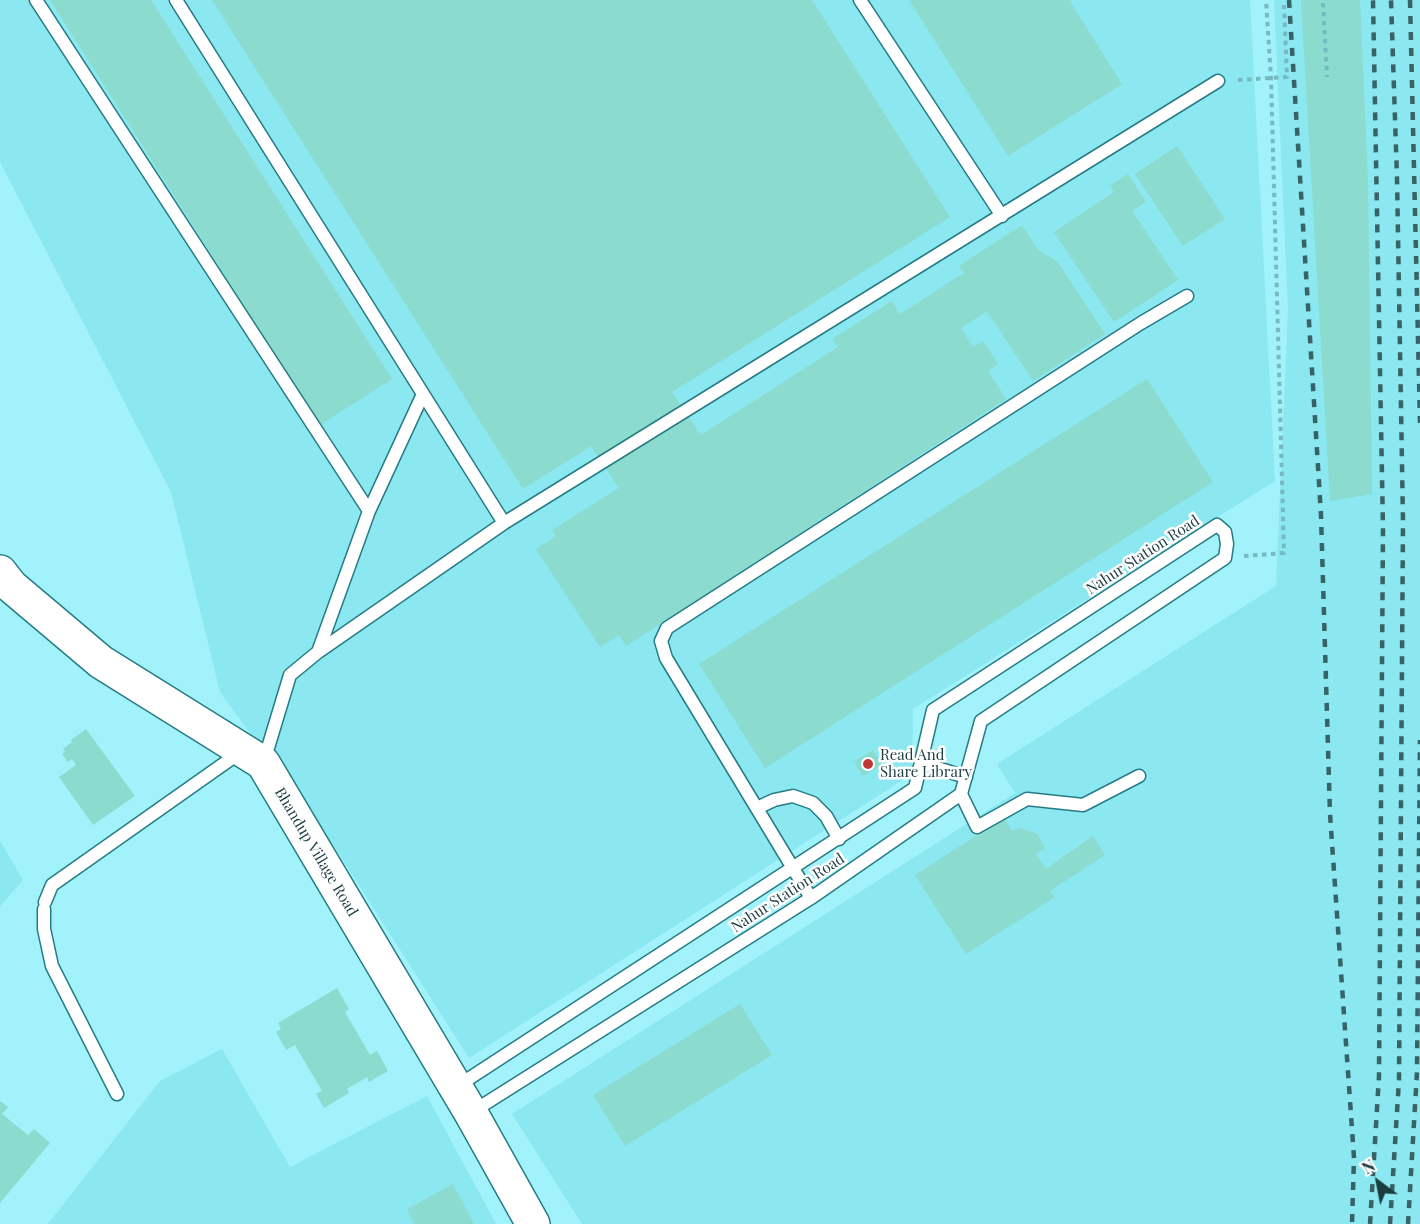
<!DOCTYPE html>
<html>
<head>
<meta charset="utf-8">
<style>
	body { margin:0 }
	#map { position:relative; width:1420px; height:1224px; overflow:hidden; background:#a1f2fa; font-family:"Playfair Display",serif }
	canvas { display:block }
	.north { position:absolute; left:1348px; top:1152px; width:60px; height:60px; -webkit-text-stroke:4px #fff; paint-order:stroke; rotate:328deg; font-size:16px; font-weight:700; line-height:24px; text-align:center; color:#1b3d40 }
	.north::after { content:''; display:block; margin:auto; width:21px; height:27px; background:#1b3d40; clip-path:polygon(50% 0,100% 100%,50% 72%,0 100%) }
</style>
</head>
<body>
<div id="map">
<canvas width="1420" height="1224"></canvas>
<div class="north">N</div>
</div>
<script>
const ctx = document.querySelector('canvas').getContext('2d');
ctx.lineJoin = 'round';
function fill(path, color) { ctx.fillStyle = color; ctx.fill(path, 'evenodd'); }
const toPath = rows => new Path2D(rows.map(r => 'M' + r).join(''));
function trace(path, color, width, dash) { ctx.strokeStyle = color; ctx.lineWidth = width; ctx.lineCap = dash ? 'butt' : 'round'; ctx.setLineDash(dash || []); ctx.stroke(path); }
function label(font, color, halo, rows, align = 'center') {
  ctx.font = font + ' "Playfair Display",serif'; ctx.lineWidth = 5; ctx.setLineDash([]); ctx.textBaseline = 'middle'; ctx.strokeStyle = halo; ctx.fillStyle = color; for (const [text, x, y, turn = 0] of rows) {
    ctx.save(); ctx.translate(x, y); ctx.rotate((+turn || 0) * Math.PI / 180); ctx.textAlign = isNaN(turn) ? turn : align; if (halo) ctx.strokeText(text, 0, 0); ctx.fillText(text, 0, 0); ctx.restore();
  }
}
fill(toPath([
	[0,0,1250,0,1275,481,913,709,912,774,469,1058,339,854,220,692,171,492,0,162],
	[1274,0,1420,0,1420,1224,582,1224,512,1114,1015,793,997,764,1276,586,1288,310],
	[0,841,23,880,0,906],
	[222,1049,290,1167,427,1096,496,1224,48,1224,160,1081]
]), '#8be7f0');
fill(toPath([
	[50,0,151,0,392,379,320,425],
	[212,0,812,0,950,217,672,392,701,435,838,347,832,339,892,301,900,314,964,273,959,266,1022,225,1038,250,1057,261,1105,334,1033,381,987,311,961,328,973,347,983,341,998,364,988,371,1006,399,626,646,619,635,600,647,536,549,556,536,552,530,619,488,591,446,523,489],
	[909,0,1069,0,1122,84,1008,156],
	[1301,0,1360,0,1368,181,1372,494,1330,501],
	[1177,146,1225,219,1183,246,1135,174],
	[1128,174,1146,202,1132,211,1178,280,1114,322,1054,232,1114,192,1110,186],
	[1147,379,1213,482,765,768,699,664],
	[86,729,135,796,93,825,59,777,76,765,72,759,68,762,62,754,65,752,63,749,72,742,71,740],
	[873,750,882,765,863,776,854,762],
	[1004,818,1012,831,1020,828,1038,834,1045,848,1036,854,1046,869,1093,836,1105,855,1050,891,1055,897,966,954,915,875],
	[337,988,349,1009,345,1012,370,1055,377,1051,388,1071,369,1082,367,1077,347,1089,349,1093,324,1108,316,1094,322,1091,295,1045,286,1050,276,1032,281,1029,278,1023],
	[740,1004,772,1055,625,1146,593,1095],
	[0,1101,8,1107,2,1114,28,1135,34,1129,50,1143,0,1203],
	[453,1184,474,1224,414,1224,407,1209]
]), '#8cdbcf');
const lane = toPath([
	[36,0,369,511],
	[176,0,504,523],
	[860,0,1002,216],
	[318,652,369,511,423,394],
	[264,761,290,675,318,652,504,523,1218,81],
	[921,763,966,777],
	[961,794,977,827,1027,799,1083,805,1139,776],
	[757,808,774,800,793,796,813,803,826,816,839,839],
	[811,898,666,658,661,641,667,628,1141,323,1187,296],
	[45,902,52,885,242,751],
	[44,909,44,929,52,966,117,1094],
	[456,1087,915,788,933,710,1217,525,1225,532,1227,544,1225,558,981,721,961,794,811,898,472,1112]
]);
const secondary = toPath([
	[0,572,11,586,101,662,263,763,471,1113,533,1224]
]);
trace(lane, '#267c84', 15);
trace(secondary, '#267c84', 36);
trace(toPath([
	[1323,3,1327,77],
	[1238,80,1287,77,1284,5],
	[1244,556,1284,553,1271,78,1266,0]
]), '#77b9c0', 4, [4.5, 4.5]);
trace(lane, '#fff', 12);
trace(secondary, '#fff', 33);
trace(toPath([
	[1289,0,1321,515,1330,814,1354,1158,1352,1224],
	[1410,0,1420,423],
	[1370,1224,1379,1076,1383,529,1373,0],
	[1390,1224,1399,1080,1403,522,1397,178,1391,0],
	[1408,1224,1417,1072,1420,740]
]), '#376367', 4.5, [8, 8]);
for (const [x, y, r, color] of [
	[868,764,6,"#c33438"]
]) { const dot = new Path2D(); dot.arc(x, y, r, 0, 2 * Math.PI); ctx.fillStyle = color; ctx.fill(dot); trace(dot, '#fff', 2); }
label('15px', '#1b3d40', '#fff', [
	["Nahur Station Road",1143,555,-33],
	["Bhandup Village Road",316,852,59],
	["Nahur Station Road",788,893,-33]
]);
label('15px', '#1b3d40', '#fff', [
	["Read And",880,755],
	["Share Library",880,772]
], 'left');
</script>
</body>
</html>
